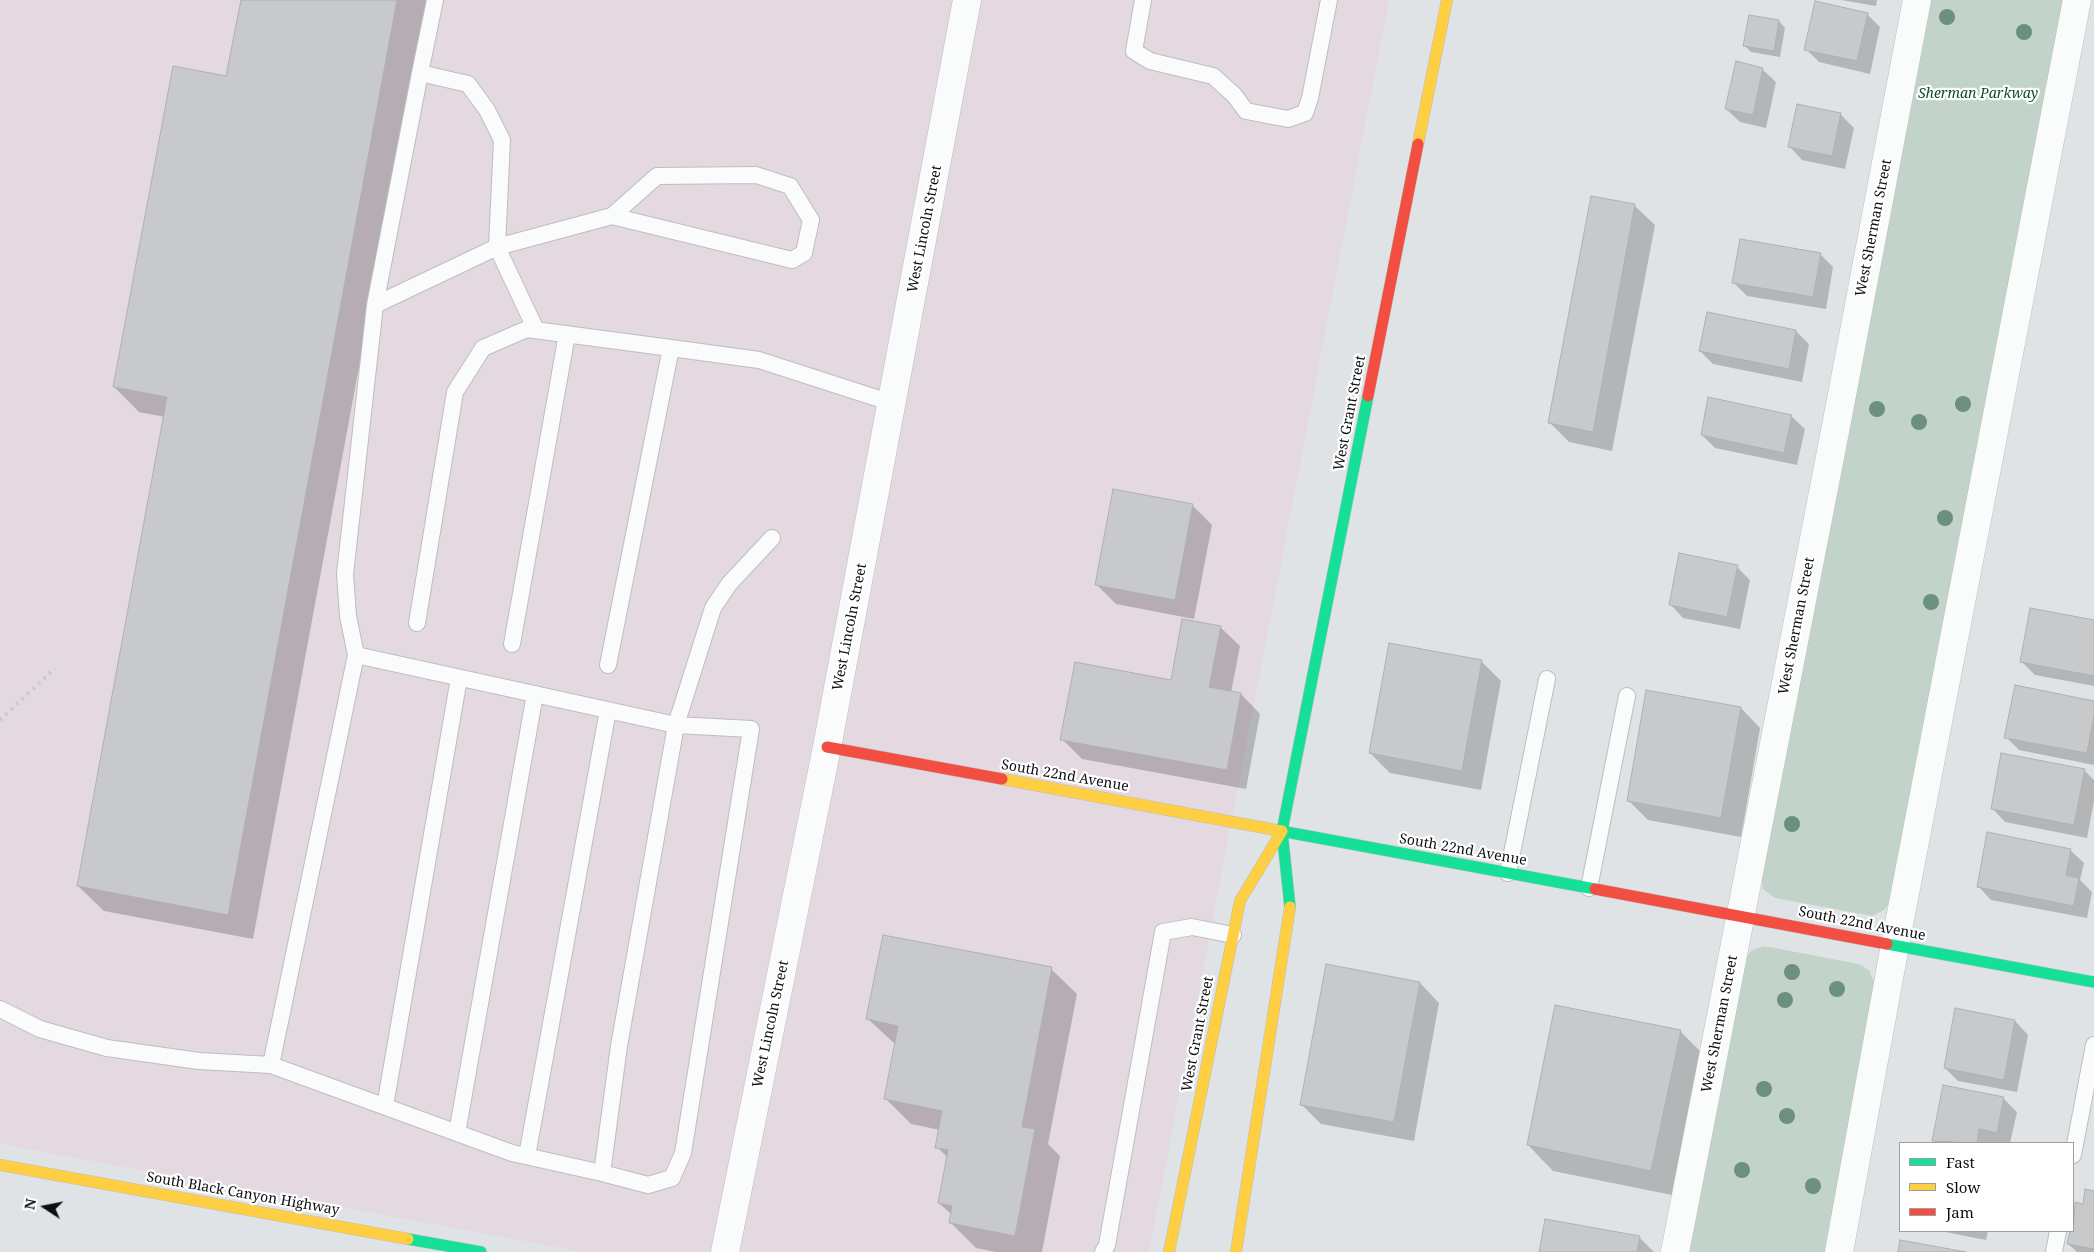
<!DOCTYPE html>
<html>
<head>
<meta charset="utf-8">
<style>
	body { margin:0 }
	#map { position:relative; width:2094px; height:1252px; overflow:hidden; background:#e0e3e5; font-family:"Noto Serif",serif }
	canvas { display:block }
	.legend { position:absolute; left:1899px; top:1142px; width:175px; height:90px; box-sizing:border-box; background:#fff; border:1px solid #9e9f9f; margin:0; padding:6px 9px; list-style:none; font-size:15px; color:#0c0e10 }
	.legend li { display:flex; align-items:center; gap:10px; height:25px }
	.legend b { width:25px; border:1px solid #9e9f9f }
	.north { position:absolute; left:20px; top:1182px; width:50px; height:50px; -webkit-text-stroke:4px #fff; paint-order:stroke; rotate:281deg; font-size:14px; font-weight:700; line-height:20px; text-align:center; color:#0c0e10 }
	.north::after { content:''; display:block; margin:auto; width:18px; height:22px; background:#0c0e10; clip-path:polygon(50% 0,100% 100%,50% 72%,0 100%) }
</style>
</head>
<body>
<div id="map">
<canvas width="2094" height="1252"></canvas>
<ul class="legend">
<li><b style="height:6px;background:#16e098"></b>Fast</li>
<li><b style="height:6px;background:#ffcf43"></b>Slow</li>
<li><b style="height:6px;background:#f24e42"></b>Jam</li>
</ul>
<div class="north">N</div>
</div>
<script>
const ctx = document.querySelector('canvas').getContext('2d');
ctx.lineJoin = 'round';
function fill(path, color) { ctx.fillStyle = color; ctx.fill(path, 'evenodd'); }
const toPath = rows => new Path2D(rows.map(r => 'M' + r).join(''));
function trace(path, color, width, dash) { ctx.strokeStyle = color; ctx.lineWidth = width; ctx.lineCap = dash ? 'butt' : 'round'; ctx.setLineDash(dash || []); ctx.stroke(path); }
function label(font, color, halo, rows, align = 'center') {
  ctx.font = font + ' "Noto Serif",serif'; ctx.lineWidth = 4.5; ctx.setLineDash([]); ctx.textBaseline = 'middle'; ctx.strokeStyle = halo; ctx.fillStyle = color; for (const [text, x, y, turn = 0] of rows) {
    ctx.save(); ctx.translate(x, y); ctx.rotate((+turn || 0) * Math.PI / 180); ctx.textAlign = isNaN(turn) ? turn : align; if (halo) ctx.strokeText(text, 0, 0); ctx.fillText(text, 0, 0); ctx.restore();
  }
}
fill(toPath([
	[0,0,1389,0,1149,1252,583,1252,0,1144]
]), '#e4d9e1');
fill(toPath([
	[1928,0,2064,0,1892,900,1884,910,1872,916,1775,898,1763,889,1761,878],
	[1764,946,1859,964,1869,970,1875,984,1825,1252,1689,1252,1744,960,1752,950]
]), '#c2d4ca');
fill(toPath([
	[242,0,427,0,253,939,104,911,78,886,165,417,139,412,114,387,227,78],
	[1841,0,1877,0,1876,6],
	[1867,14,1880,27,1870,74,1819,62,1806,49],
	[1750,16,1779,21,1785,28,1780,57,1751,52,1745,46],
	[1762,69,1776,82,1766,128,1740,122,1726,109],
	[1841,115,1854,128,1845,169,1802,160,1789,146],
	[1592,198,1635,206,1655,225,1612,451,1569,442,1550,423],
	[1820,254,1833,267,1826,309,1747,296,1734,283],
	[1796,331,1809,344,1802,382,1713,364,1700,351],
	[1791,416,1805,429,1797,465,1715,448,1702,435],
	[1192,505,1212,525,1194,619,1116,604,1096,584],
	[1737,567,1750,580,1740,629,1683,618,1670,604],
	[2094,621,2094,686,2035,675,2022,662],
	[1220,627,1240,646,1231,693,1241,694,1260,714,1246,789,1082,759,1062,739,1172,681],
	[1481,661,1501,681,1481,790,1390,773,1370,753],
	[2094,702,2094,765,2019,750,2006,737],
	[1741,708,1760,728,1741,837,1648,820,1628,800],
	[2084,770,2094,780,2094,801,2087,838,2005,822,1992,808],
	[2070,850,2084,863,2080,880,2092,892,2087,918,1991,900,1978,886],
	[1051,969,1077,994,1048,1144,1060,1156,1042,1252,996,1252,976,1248,950,1222,952,1215,939,1203,948,1158,937,1147,940,1130,911,1124,886,1099,896,1045,868,1019],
	[1420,983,1439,1003,1414,1141,1321,1124,1301,1104],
	[2015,1021,2028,1035,2017,1092,1958,1081,1945,1068],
	[1680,1031,1706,1057,1677,1196,1553,1171,1528,1145],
	[2003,1098,2017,1112,2010,1143,1936,1143,1934,1141],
	[2094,1192,2094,1252,2077,1252,2068,1244,2071,1231,2073,1231,2076,1204,2084,1205],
	[1940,1231,1988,1231,1986,1240],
	[1639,1237,1654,1252,1540,1252]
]), '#0003');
const building = toPath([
	[241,0,397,0,228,915,77,886,167,397,113,387,173,66,226,76,241,0],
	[1815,1,1868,13,1857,61,1804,50,1815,1],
	[1749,15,1779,20,1774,51,1743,46,1749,15],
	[1736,61,1763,68,1753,115,1725,109,1736,61],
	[1797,104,1841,113,1832,156,1788,147,1797,104],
	[1591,196,1635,204,1593,432,1548,423,1591,196],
	[1740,239,1821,253,1813,297,1732,283,1740,239],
	[1707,312,1796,330,1789,369,1699,351,1707,312],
	[1708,397,1792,415,1784,453,1701,435,1708,397],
	[1113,489,1193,504,1175,600,1095,585,1113,489],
	[1679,553,1738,565,1727,617,1669,605,1679,553],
	[2030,608,2094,620,2094,676,2020,662,2030,608],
	[1182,619,1221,626,1209,687,1241,693,1227,770,1060,740,1075,662,1171,680,1182,619],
	[1389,643,1482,660,1462,771,1369,753,1389,643],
	[2015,685,2094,701,2094,715,2087,753,2004,738,2015,685],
	[1646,690,1741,707,1721,818,1627,801,1646,690],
	[2001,753,2085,769,2074,825,1991,809,2001,753],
	[1987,832,2071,849,2066,875,2079,878,2074,906,1977,887,1987,832],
	[883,935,1052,967,1022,1127,1035,1129,1015,1236,949,1223,952,1206,938,1203,948,1150,935,1148,942,1111,884,1099,898,1026,866,1019,883,935],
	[1326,964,1420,982,1394,1122,1300,1105,1326,964],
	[1555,1005,1681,1030,1651,1171,1527,1145,1555,1005],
	[1955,1008,2015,1020,2004,1080,1944,1068,1955,1008],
	[1943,1085,2004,1097,1997,1133,1979,1129,1977,1143,1932,1141,1943,1085],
	[2085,1189,2094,1191,2094,1249,2067,1244,2070,1231,2073,1231,2075,1202,2083,1204,2085,1189],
	[1545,1219,1640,1236,1637,1252,1539,1252,1545,1219],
	[1900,1240,1966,1252,1898,1252,1900,1240]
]);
fill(building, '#c7c9cb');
trace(building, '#aeb1b3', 1);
const lane = toPath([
	[1143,0,1134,51,1150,61,1213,76,1234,95,1246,111,1288,119,1305,113,1310,98,1329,0],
	[420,73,468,84,487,110,502,140,497,247,375,305,420,73,435,0],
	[536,330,497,247,612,216,792,260,804,253,811,220,790,186,756,175,657,176,612,216],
	[417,623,455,392,483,348,527,329,671,348,759,360,892,403],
	[512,644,567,334],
	[356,655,271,1065,512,1153,602,1173,619,1046,676,725,356,655,348,616,345,574,375,305],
	[608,665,671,348],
	[1508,873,1547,679],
	[1589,888,1627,696],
	[0,1009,40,1029,107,1048,199,1061,271,1065],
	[385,1106,459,678],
	[457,1133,535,694],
	[2073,1155,2094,1045],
	[527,1156,608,710],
	[602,1173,648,1185,672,1178,683,1153,751,729,676,725,713,608,729,584,772,538],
	[1103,1252,1107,1245,1163,932,1192,927,1233,935],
	[2054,1252,2058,1231]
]);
const street = toPath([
	[725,1252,827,747,967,0],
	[1675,1252,1837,421,1917,0],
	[1839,1252,1895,945,2077,0]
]);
const fast = toPath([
	[1281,831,1595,889],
	[1290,907,1282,831,1368,396],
	[1887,944,2094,982],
	[408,1239,481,1252]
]);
const slow = toPath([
	[1418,144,1447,0],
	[1002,779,1281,831],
	[0,1165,408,1239],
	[1169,1252,1240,901,1282,831],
	[1236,1252,1290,907]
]);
const jam = toPath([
	[1368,396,1418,144],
	[827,747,1002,779],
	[1595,889,1887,944]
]);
trace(lane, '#bcbebf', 18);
trace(street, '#bcbebf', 29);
trace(fast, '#bcbebf', 12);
trace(slow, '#bcbebf', 12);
trace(jam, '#bcbebf', 12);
trace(toPath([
	[1958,0,1921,192,2004,208],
	[1950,40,2033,56]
]), '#c8caca', 3, [1, 4]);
trace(lane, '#fafbfb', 16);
trace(street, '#fafbfb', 28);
trace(fast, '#16e098', 11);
trace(slow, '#ffcf43', 11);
trace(jam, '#f24e42', 11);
trace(toPath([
	[0,720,55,668]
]), '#c8c9c9', 4, [2.5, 5]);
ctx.fillStyle = '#6b8f80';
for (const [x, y] of [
	[1947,17],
	[2024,32],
	[1963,404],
	[1877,409],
	[1919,422],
	[1945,518],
	[1931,602],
	[1792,824],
	[1792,972],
	[1837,989],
	[1785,1000],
	[1764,1089],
	[1787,1116],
	[1742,1170],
	[1813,1186]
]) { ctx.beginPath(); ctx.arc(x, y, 8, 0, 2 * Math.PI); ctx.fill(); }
label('italic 14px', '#0c4b2d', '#fff', [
	["Sherman Parkway",1978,94]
]);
label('14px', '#0c0e10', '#fff', [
	["West Sherman Street",1874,228,-79],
	["West Lincoln Street",925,229,-79],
	["West Grant Street",1350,413,-79],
	["West Sherman Street",1797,626,-79],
	["West Lincoln Street",850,627,-79],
	["South 22nd Avenue",1065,776,10],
	["South 22nd Avenue",1463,850,10],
	["South 22nd Avenue",1862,924,11],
	["West Lincoln Street",771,1024,-78],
	["West Sherman Street",1720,1024,-79],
	["West Grant Street",1198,1034,-79],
	["South Black Canyon Highway",243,1194,10]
]);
</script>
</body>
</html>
